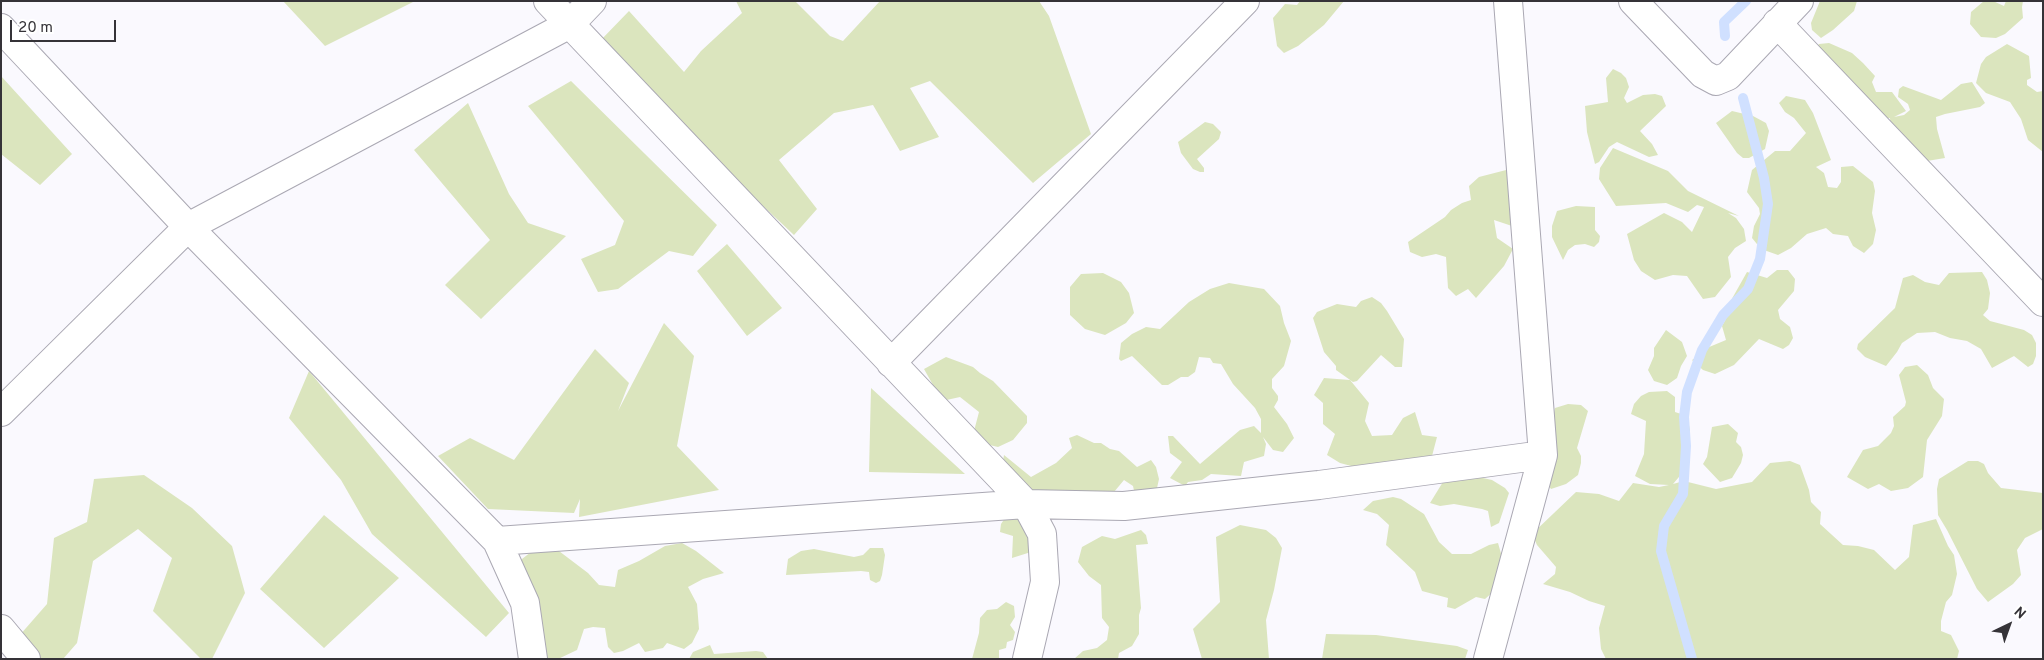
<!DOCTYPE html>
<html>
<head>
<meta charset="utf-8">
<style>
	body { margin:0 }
	#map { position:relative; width:2044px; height:660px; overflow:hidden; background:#faf9fe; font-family:Overpass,sans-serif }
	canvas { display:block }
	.frame { position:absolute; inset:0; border:2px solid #353338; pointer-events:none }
	.north { position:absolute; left:1984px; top:600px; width:50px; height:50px; -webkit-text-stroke:4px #fff; paint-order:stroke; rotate:42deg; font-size:14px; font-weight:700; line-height:20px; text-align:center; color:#353338 }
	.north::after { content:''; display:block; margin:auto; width:18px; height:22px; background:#353338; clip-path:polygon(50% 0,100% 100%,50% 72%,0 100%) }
	.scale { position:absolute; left:10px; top:20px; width:106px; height:22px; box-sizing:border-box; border:2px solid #353338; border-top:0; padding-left:6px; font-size:15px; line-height:18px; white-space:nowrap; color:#353338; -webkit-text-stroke:4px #fff; paint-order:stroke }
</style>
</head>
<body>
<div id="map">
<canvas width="2044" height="660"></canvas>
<div class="frame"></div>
<div class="north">N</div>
<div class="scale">20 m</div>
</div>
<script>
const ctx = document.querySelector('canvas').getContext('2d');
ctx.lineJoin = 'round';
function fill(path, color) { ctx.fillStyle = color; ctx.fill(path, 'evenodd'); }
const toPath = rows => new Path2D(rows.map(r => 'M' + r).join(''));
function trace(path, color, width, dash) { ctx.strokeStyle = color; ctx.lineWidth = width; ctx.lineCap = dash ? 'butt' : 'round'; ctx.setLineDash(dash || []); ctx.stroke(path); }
fill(toPath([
	[283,1,415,1,325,46],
	[736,1,795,1,830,36,843,41,880,1,1039,1,1049,16,1091,134,1033,183,930,81,910,88,939,137,900,151,873,105,834,113,779,160,817,209,794,235,652,102,599,42,629,11,684,72,701,51,742,13],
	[1300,1,1344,1,1324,25,1298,46,1284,53,1277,46,1273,18,1285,4,1297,5],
	[1820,1,1857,1,1854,11,1833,30,1821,38,1812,30,1811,23],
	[1984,1,1993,1,2004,6,2006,1,2023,1,2022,7,2023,18,2005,34,1996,38,1981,37,1970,24,1971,12],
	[1829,43,1852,53,1863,63,1875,76,1872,82,1876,92,1892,92,1906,111,1894,117,1904,115,1910,110,1908,104,1898,97,1899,89,1903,86,1941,100,1961,84,1972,82,1985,103,1980,107,1945,114,1936,117,1937,129,1945,158,1921,162,1891,132,1890,118,1881,120,1813,51,1819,44],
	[2007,44,2029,56,2031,78,2027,80,2027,85,2037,92,2043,91,2043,152,2028,140,2021,119,2010,102,1986,93,1976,83,1981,64,1986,57],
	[1613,69,1621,73,1626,78,1629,87,1624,98,1627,103,1643,95,1655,94,1662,96,1666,106,1640,131,1652,144,1658,155,1649,157,1617,142,1609,147,1599,162,1595,164,1587,132,1585,106,1608,102,1606,78],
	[1,76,72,154,40,185,1,154],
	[571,81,717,225,693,256,669,251,618,289,598,292,581,259,615,245,624,221,528,106],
	[1786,96,1805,100,1813,113,1831,160,1816,167,1824,173,1828,187,1837,188,1841,182,1841,167,1853,166,1873,182,1875,191,1872,213,1876,230,1873,244,1864,253,1853,246,1848,236,1833,234,1826,228,1807,234,1791,248,1778,255,1761,249,1752,238,1754,226,1760,214,1759,208,1747,192,1752,170,1775,151,1790,151,1806,133,1794,118,1785,112,1779,103],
	[468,103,509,194,528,223,566,236,481,319,445,285,490,240,414,150],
	[1732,111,1753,116,1766,123,1769,131,1765,149,1749,158,1743,158,1737,153,1716,123],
	[1205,122,1213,124,1221,132,1219,139,1197,159,1204,168,1204,172,1200,172,1193,169,1181,153,1178,142],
	[1613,148,1668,171,1688,191,1739,216,1728,213,1736,218,1744,229,1746,241,1735,248,1728,257,1731,277,1715,297,1703,299,1687,276,1673,275,1655,280,1641,271,1634,260,1627,234,1664,213,1682,222,1692,232,1704,207,1697,205,1688,212,1666,203,1616,206,1599,179,1600,168],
	[1510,169,1512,226,1494,220,1497,238,1513,249,1504,266,1476,298,1468,289,1456,296,1448,288,1446,257,1436,254,1422,257,1410,252,1408,242,1445,217,1451,210,1462,203,1471,200,1469,186,1479,177],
	[1576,206,1595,207,1595,230,1600,236,1599,242,1594,247,1585,244,1575,245,1568,250,1563,260,1552,237,1552,226,1557,211],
	[727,244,782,308,747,336,697,271],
	[1777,270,1788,270,1795,279,1794,291,1778,310,1780,319,1790,327,1793,338,1789,345,1783,349,1759,339,1734,365,1715,374,1703,370,1692,360,1700,355,1702,350,1726,340,1722,326,1728,315,1729,304,1747,272,1767,278],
	[1982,272,1987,280,1990,293,1988,309,1983,315,1990,321,2024,330,2032,335,2036,343,2036,356,2033,364,2028,367,2014,356,1992,368,1981,349,1967,341,1950,338,1935,332,1917,333,1902,343,1897,352,1886,366,1865,357,1857,349,1858,344,1895,308,1903,278,1913,275,1925,282,1939,285,1949,273],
	[1103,273,1121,282,1129,293,1134,313,1126,323,1105,335,1085,329,1070,315,1070,287,1081,274],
	[1229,283,1264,289,1280,306,1284,323,1291,341,1284,366,1272,379,1272,388,1278,396,1278,400,1274,407,1287,424,1294,438,1283,452,1273,450,1263,437,1266,444,1264,456,1244,462,1241,476,1211,474,1202,480,1188,482,1185,486,1170,478,1182,462,1170,453,1168,436,1173,436,1200,464,1240,430,1254,426,1261,433,1261,419,1255,408,1233,384,1221,364,1213,363,1210,358,1199,357,1195,372,1188,377,1181,377,1168,385,1162,385,1132,356,1121,361,1119,359,1121,343,1132,334,1146,327,1160,329,1189,302,1210,289],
	[1372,297,1381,303,1387,311,1404,339,1402,367,1395,367,1381,355,1357,381,1353,382,1336,370,1336,366,1324,352,1313,318,1317,312,1337,304,1356,307,1361,301],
	[664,323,694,356,677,446,719,490,579,517,580,499,574,513,488,509,438,456,470,438,514,460,595,349,629,383,618,411],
	[1666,330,1682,342,1687,356,1681,366,1677,378,1667,385,1654,381,1648,370,1654,356,1654,348],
	[946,357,973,367,980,373,993,381,1027,416,1027,423,1013,440,998,447,981,443,974,431,979,412,960,397,942,401,924,369],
	[1917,365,1928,375,1933,388,1944,399,1942,416,1927,440,1923,477,1908,488,1891,491,1879,484,1868,489,1847,477,1863,450,1878,446,1891,433,1894,426,1893,417,1905,406,1906,402,1899,375,1905,367],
	[309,371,509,613,486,637,372,534,341,480,289,418],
	[1324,378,1350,380,1369,403,1365,421,1372,436,1392,435,1403,418,1415,412,1422,435,1437,437,1432,456,1419,461,1355,467,1340,463,1327,455,1335,434,1323,424,1323,403,1314,395],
	[871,388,965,474,869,472],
	[1667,391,1675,397,1675,412,1687,416,1690,430,1689,447,1685,461,1684,471,1673,484,1684,481,1716,489,1752,482,1770,463,1790,461,1800,465,1809,490,1811,502,1821,512,1820,524,1843,545,1858,546,1874,550,1895,570,1909,557,1913,525,1936,519,1948,546,1954,555,1957,574,1952,595,1946,602,1941,621,1941,631,1951,635,1959,651,1957,659,1606,659,1601,649,1599,628,1605,606,1589,601,1570,592,1543,584,1555,574,1556,567,1537,545,1532,534,1576,492,1599,494,1619,501,1633,483,1659,487,1669,485,1650,484,1635,476,1644,454,1646,421,1631,414,1634,404,1641,396,1649,392],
	[1568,404,1581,405,1588,411,1577,448,1581,456,1581,463,1578,475,1566,484,1551,489,1542,476,1555,408],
	[1728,424,1738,433,1736,442,1741,447,1743,455,1741,463,1732,478,1720,482,1703,464,1707,457,1712,427],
	[1077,435,1094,443,1101,443,1110,449,1119,451,1137,467,1151,460,1156,467,1159,479,1157,488,1145,498,1135,495,1133,486,1124,480,1114,492,1111,505,1042,514,1003,461,1004,455,1031,477,1056,463,1072,448,1069,438],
	[1968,461,1978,461,1984,464,1988,473,2001,488,2043,493,2043,529,2025,538,2017,550,2021,575,2013,584,1988,602,1977,589,1947,530,1938,515,1937,489,1939,479],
	[144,475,192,508,232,546,245,593,212,659,201,659,153,611,172,558,138,529,93,561,77,643,63,659,41,659,19,636,47,604,54,538,87,522,94,479],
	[1474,476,1492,480,1505,488,1509,493,1499,523,1491,527,1488,511,1482,509,1454,504,1440,506,1430,503,1446,477],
	[1393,497,1401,499,1424,514,1439,542,1452,554,1471,554,1489,545,1498,543,1504,564,1502,584,1485,599,1476,597,1455,609,1447,607,1448,598,1422,591,1415,572,1386,545,1389,525,1377,514,1363,510,1373,501],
	[1017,513,1037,529,1031,552,1012,558,1013,536,1000,532,1001,524,1007,515],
	[324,515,399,578,324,648,260,589],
	[1240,525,1266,530,1276,538,1282,548,1274,590,1266,620,1269,659,1202,659,1193,629,1220,602,1216,537],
	[1141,530,1146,535,1148,544,1136,545,1141,608,1139,615,1139,634,1132,646,1119,653,1118,659,1074,659,1083,651,1097,648,1107,640,1109,627,1102,618,1101,585,1089,576,1078,562,1082,547,1102,536,1115,539],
	[682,543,696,551,724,573,703,579,688,587,697,604,699,629,692,643,684,649,667,643,663,648,645,652,639,643,623,651,614,653,608,647,605,628,593,627,584,629,577,650,558,659,535,659,518,576,522,559,540,545,551,545,588,573,599,585,615,587,618,570,639,561,665,546],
	[870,548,883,548,885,555,882,575,880,581,876,583,870,580,869,572,861,571,786,575,788,559,801,551,814,549,854,557,863,555],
	[1006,602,1014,606,1015,617,1010,625,1015,632,1013,640,1007,642,1006,648,999,650,999,658,972,659,979,633,980,618,987,610,997,609],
	[1326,634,1376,635,1457,646,1468,650,1465,659,1322,659],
	[710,645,714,654,756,651,763,652,768,659,689,659,693,652]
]), '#dbe5be');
trace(toPath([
	[1725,36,1724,22,1746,1],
	[1692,659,1661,551,1664,526,1683,494,1686,446,1684,417,1687,392,1702,350,1723,315,1748,289,1760,259,1768,204,1764,178,1743,98]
]), '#d0e0ff', 10);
const street = toPath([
	[548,1,1026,504,1042,534,1045,582,1027,659],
	[1633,1,1703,74,1716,81,1728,76,1799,1],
	[1777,23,2043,302],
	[1,28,188,227,497,541,525,603,533,659],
	[891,363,1245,1],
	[1,412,188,227,570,24,592,1],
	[497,541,1026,504,1124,506,1319,485,1543,455],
	[1,629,26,659],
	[1488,659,1543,455,1508,1]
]);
trace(street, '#aaa8b3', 30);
trace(street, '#fff', 28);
</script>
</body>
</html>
